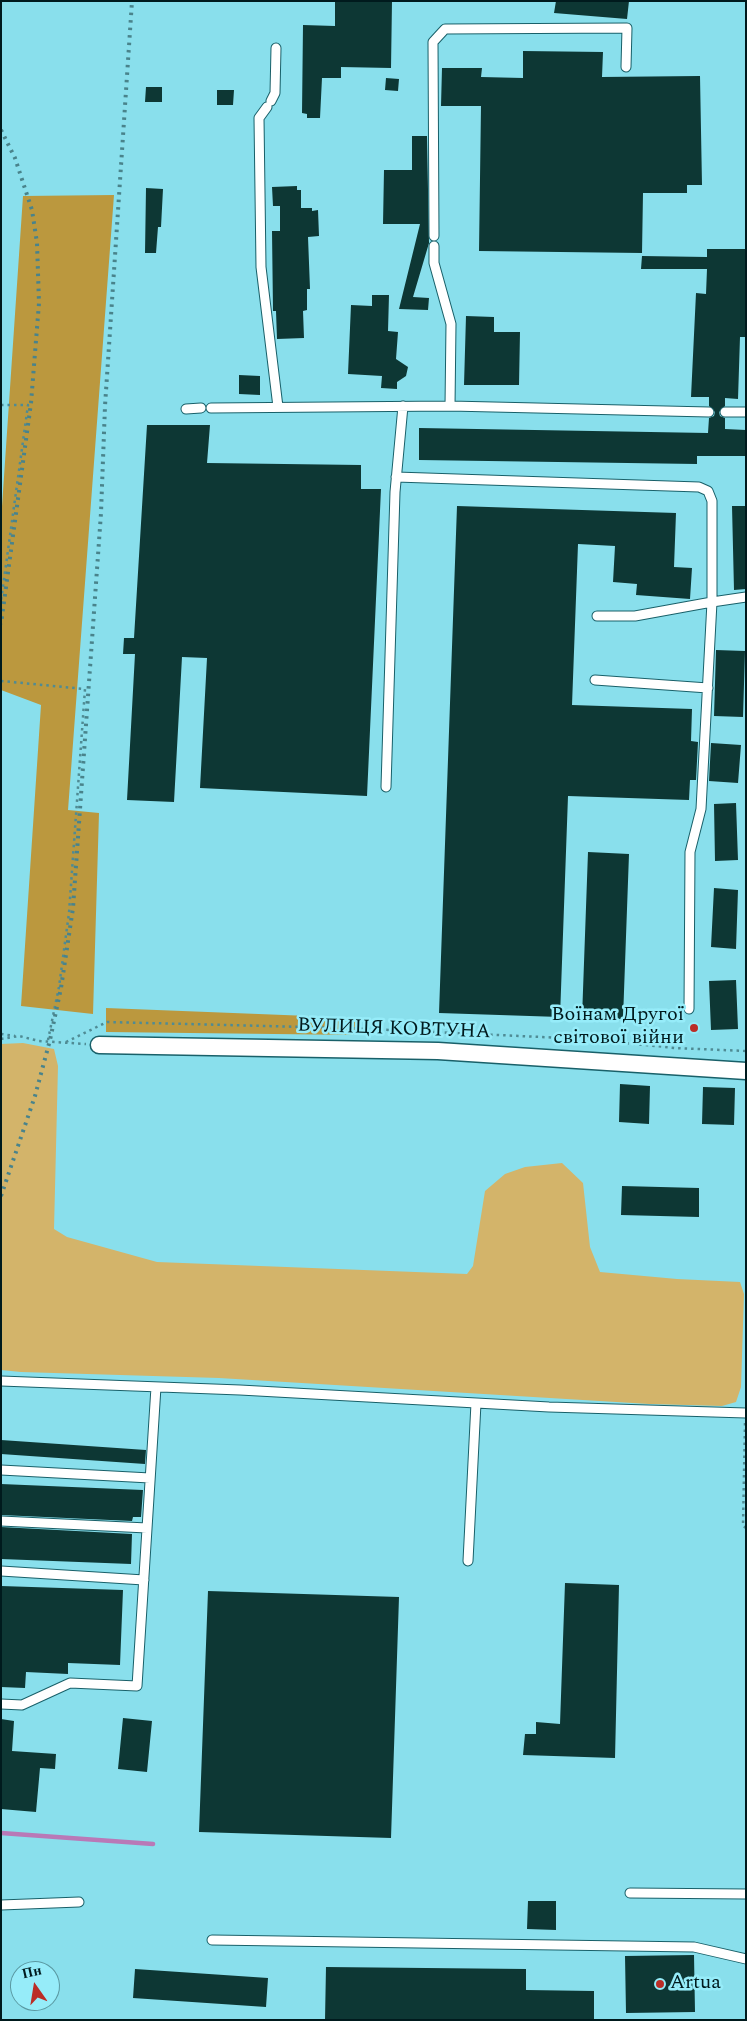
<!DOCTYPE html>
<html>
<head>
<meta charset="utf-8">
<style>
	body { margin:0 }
	#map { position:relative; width:747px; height:2021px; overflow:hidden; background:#89dfec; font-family:Spectral,serif }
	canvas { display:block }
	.frame { position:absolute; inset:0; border:2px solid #001a1d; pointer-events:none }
	.north { position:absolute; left:10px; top:1961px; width:50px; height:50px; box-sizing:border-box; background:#96ecf9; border:1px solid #5a98a1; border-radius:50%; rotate:347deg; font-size:14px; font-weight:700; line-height:20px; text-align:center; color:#001a1d }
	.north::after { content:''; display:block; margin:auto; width:18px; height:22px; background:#bb2d27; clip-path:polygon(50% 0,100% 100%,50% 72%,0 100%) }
</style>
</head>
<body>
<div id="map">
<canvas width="747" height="2021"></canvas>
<div class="frame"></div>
<div class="north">Пн</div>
</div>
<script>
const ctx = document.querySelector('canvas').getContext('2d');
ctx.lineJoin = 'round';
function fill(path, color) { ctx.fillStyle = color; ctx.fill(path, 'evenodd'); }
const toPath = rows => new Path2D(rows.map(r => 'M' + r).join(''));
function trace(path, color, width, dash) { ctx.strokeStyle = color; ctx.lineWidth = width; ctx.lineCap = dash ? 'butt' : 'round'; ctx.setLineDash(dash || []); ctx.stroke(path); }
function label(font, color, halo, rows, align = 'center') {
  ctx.font = font + ' Spectral,serif'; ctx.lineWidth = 5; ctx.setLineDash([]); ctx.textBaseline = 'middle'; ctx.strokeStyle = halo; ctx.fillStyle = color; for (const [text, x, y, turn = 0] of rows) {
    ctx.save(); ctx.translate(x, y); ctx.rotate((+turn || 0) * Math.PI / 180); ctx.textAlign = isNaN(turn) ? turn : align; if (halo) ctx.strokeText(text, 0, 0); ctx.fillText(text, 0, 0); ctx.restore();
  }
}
fill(toPath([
	[23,1043,54,1049,58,1066,54,1229,67,1237,157,1262,467,1274,473,1266,485,1191,505,1174,525,1167,562,1163,583,1183,590,1247,600,1272,677,1279,740,1282,744,1294,741,1387,736,1402,722,1406,649,1404,219,1378,21,1372,1,1370,1,1044]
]), '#d3b46a');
fill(toPath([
	[114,195,68,810,99,813,93,1014,21,1006,41,705,1,690,1,521,23,196],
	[106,1008,360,1018,358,1035,106,1032]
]), '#bb983e');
trace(toPath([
	[1,1833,153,1844]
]), '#b979b7', 4.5);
fill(toPath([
	[335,1,392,1,391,68,341,67,341,78,322,78,320,118,307,118,307,114,302,113,303,25,335,26],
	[556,1,629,1,627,19,554,13],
	[523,51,603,52,602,77,700,76,702,185,687,185,687,193,643,193,642,253,479,251,481,106,441,106,442,68,482,68,481,77,523,78],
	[386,78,399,79,398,91,385,90],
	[146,87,162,87,162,102,145,102],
	[217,90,234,90,233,105,217,105],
	[412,136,427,136,429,243,413,297,429,298,428,310,399,309,420,224,383,224,384,170,412,170],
	[297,186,297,190,301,190,301,208,312,208,312,211,318,210,319,236,308,237,310,289,307,289,307,310,303,311,304,338,277,339,276,311,273,311,272,231,280,231,280,206,273,206,272,187],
	[146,188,163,189,161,227,158,227,156,253,145,253],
	[707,249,746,249,746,337,740,337,738,399,725,398,725,406,719,412,720,416,725,418,725,429,746,430,746,456,697,456,697,464,419,460,419,428,708,433,709,418,714,416,715,412,709,406,709,397,691,397,696,293,706,294,707,269,641,269,642,256,707,257],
	[372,295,389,295,388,331,398,332,396,359,408,367,406,376,397,382,397,389,381,388,382,376,348,374,351,305,372,306],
	[466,316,494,317,494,332,520,332,519,385,464,385],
	[239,375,260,376,260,395,239,394],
	[147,425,210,425,207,463,361,465,361,489,381,489,367,796,200,788,207,658,182,657,174,802,127,800,135,654,123,654,124,638,134,638],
	[457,506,676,513,674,567,692,568,690,599,636,595,637,584,613,582,615,546,578,544,572,705,692,709,691,741,698,742,696,780,690,780,689,800,568,796,560,1017,439,1013],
	[732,506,746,506,746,589,734,590],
	[716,650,745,651,743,717,714,716],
	[711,743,741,745,738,783,709,781],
	[736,803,738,860,715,861,714,804],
	[588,852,629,854,623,1019,582,1018],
	[714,888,738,890,736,949,711,947],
	[736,980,738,1029,711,1030,709,981],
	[620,1084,650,1086,649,1124,619,1122],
	[703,1087,735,1088,734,1125,702,1124],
	[622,1186,699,1188,699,1217,621,1215],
	[1,1440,146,1450,145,1464,1,1454],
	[1,1484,143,1490,141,1517,133,1517,132,1521,1,1515],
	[1,1527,132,1534,131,1564,1,1559],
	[565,1583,619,1585,615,1758,523,1755,525,1734,536,1734,536,1722,560,1724],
	[1,1586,123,1590,120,1665,68,1663,68,1674,26,1672,25,1688,1,1687],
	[208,1591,399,1597,391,1838,199,1832],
	[123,1718,152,1721,147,1772,118,1769],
	[1,1719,14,1721,12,1751,56,1754,55,1769,40,1768,36,1812,1,1809],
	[528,1901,556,1901,556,1930,527,1929],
	[694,1955,695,2012,626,2013,625,1956],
	[326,1967,526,1969,526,1990,594,1991,594,2020,325,2020],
	[135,1969,268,1978,266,2007,133,1998]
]), '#0d3734');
const lane = toPath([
	[271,101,275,93,276,48],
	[267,107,259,118,261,267,278,407],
	[434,236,433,42,445,29,627,28,626,67],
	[434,246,434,263,451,324,450,406,709,412],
	[211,408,450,406],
	[186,409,201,408],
	[725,412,746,412],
	[396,477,699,487,708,491,712,501,712,602,746,597],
	[597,616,635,616,712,602,701,809,690,852,689,1009],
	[595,680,708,688],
	[386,787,395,492,403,406],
	[1,1381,240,1390,549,1407,746,1413],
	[1,1470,150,1478],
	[1,1521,147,1528],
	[468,1561,476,1403],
	[1,1571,144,1580],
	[1,1704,22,1705,70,1683,137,1686,156,1387],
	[630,1893,746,1894],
	[1,1905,79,1902],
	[212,1940,694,1947,746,1959]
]);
const street = toPath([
	[99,1045,438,1051,746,1071]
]);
trace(lane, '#196069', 11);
trace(street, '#196069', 19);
trace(toPath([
	[1,405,28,405,1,601],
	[1,681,85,689,69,913,59,987,48,1040],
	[1,1034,15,1036],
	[1,1039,19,1036,39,1041,86,1044],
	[66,1042,107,1022,346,1028,585,1039,675,1048,746,1051],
	[745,1423,743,1526,746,1528]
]), '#4f8b94', 2.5, [2.5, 4]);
trace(lane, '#fff', 9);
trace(street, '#fff', 16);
trace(toPath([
	[1,130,15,158,32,210,37,243,39,303,31,403,1,624],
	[1,1196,35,1096,50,1040,61,988,73,908,101,513,105,406,132,1]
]), '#49838b', 4, [2.5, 5]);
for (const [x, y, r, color] of [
	[694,1028,5,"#bb2d27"],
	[660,1984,5,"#bb2d27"]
]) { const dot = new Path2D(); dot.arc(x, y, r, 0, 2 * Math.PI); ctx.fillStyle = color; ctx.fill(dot); trace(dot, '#96ecf9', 2); }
label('20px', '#001a1d', '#96ecf9', [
	["Воїнам Другої",684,1016],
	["світової війни",684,1039],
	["Artua",670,1984,"left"]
], 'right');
label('20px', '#001a1d', '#96ecf9', [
	["ВУЛИЦЯ КОВТУНА",394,1030,2]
]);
</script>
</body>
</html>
